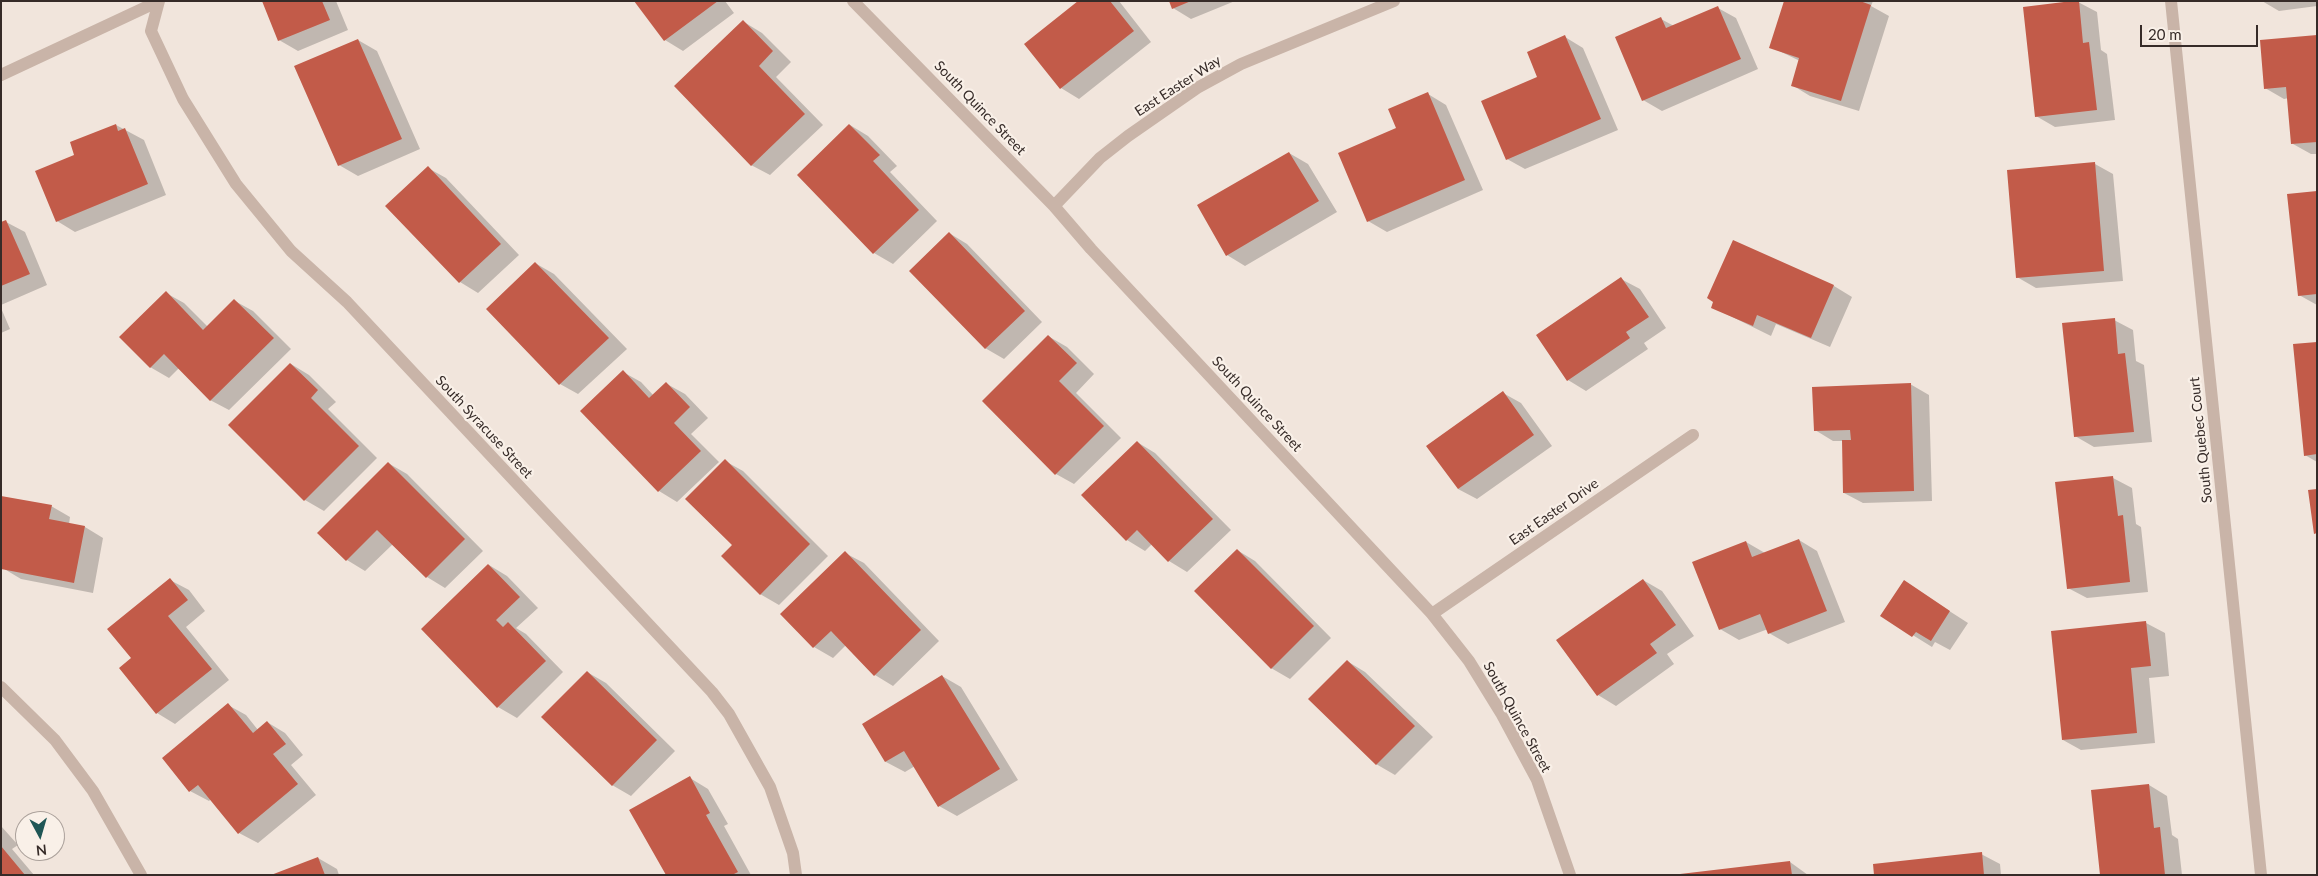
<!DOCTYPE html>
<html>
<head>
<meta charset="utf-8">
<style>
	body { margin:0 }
	#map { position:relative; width:2318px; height:876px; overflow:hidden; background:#f1e5dc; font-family:Lato,sans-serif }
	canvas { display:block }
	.frame { position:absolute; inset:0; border:2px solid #362b28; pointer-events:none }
	.north { position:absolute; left:15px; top:811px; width:50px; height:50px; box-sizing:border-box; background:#f9f0e8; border:1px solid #aba19b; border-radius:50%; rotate:174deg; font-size:14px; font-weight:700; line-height:20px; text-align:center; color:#362b28 }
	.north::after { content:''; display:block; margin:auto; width:18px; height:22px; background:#1f5655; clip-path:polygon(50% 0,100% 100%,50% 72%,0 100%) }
	.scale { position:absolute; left:2140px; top:25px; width:118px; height:22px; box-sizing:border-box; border:2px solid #362b28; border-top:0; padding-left:6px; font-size:15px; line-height:18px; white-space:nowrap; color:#362b28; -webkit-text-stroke:4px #f9f0e8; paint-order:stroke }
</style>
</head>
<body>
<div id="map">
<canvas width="2318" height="876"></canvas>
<div class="frame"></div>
<div class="north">N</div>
<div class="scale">20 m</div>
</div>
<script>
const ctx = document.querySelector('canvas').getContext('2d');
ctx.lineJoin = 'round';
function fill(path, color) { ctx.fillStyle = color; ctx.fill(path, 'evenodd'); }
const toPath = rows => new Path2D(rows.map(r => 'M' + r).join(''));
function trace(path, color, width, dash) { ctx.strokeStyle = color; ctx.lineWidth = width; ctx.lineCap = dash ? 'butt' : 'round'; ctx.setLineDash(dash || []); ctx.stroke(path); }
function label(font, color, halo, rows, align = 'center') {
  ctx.font = font + ' Lato,sans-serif'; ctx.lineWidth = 4.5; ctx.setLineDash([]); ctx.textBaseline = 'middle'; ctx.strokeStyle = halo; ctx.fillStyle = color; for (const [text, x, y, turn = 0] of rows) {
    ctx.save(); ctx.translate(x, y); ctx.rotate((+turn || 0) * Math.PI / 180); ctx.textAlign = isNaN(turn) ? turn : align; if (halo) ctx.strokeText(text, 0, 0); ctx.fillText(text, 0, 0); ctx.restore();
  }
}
fill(toPath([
	[263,1,336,1,348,30,298,51,279,40],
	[635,1,725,1,734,13,683,51,665,40],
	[1080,1,1119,1,1151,42,1079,99,1061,88],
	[1170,1,1235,1,1191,19,1173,8],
	[1785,1,1873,1,1871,6,1889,16,1859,111,1810,96,1792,85,1800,61,1771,47],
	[2262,1,2317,1,2317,6,2279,11],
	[2078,2,2097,12,2101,50,2107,54,2115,120,2055,127,2036,116],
	[1718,8,1736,18,1758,69,1662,111,1643,100,1661,19,1674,26],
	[744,22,762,33,791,62,776,77,823,125,770,175,751,165],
	[2317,36,2317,154,2311,154,2293,144,2289,98,2284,99,2265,88],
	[1565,37,1583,48,1618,130,1525,169,1507,159],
	[358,40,377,51,420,149,358,176,339,165],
	[1428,94,1446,105,1483,190,1387,232,1368,221,1397,129],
	[116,125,144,140,166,195,75,232,57,221,76,155],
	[850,125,868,136,897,166,890,172,937,221,893,264,874,253,798,175],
	[1289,153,1308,164,1337,212,1245,266,1227,255],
	[2095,164,2113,174,2123,281,2036,288,2017,277],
	[428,168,446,178,519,255,478,293,460,282],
	[2317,192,2317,305,2299,295],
	[6,222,25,232,47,285,1,305,1,224],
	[949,233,967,244,1042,322,1004,359,985,348],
	[1734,242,1834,286,1852,297,1830,347,1776,324,1771,336,1712,307],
	[535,263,554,274,627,349,578,394,560,384],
	[1621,279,1640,289,1666,328,1644,343,1648,349,1586,391,1568,380],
	[166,293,184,303,208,327,235,301,253,311,291,349,229,410,210,400,179,368,169,378,150,367],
	[1,308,10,329,1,333],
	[2114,320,2133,330,2136,361,2144,365,2152,442,2094,447,2075,436],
	[1048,336,1067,347,1094,374,1076,393,1121,438,1074,484,1056,474],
	[2317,343,2317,462,2305,455],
	[291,364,309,375,336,402,328,409,377,458,324,511,305,500,230,425],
	[623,372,641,382,654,396,667,384,685,394,708,418,691,434,719,462,677,502,659,491,581,411],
	[1910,384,1929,395,1932,501,1863,503,1844,493,1843,441,1833,441,1815,430],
	[1503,393,1521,403,1552,446,1477,499,1458,489],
	[1137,442,1155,453,1231,530,1187,572,1169,561,1152,544,1145,551,1127,540,1082,495],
	[725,461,743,471,828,556,779,605,760,594,734,545],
	[388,463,407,474,483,551,445,588,427,577,393,544,365,571,347,560,319,533],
	[2113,478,2132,488,2136,524,2141,527,2148,592,2087,598,2068,588],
	[51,506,70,517,69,524,85,527,103,538,93,593,21,579,1,567],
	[1799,540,1817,551,1845,622,1788,644,1769,633,1768,629,1739,640,1720,629,1746,542,1765,553],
	[1237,550,1255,561,1331,638,1290,679,1271,668],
	[845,553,864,563,939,641,893,686,875,675,846,645,833,658,814,647,782,614],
	[489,565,507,576,538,608,516,628,526,634,563,672,517,718,498,707,422,629],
	[170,580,189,590,205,611,186,627,229,680,175,724,157,713,133,659],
	[1643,580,1662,591,1694,636,1667,654,1674,664,1616,706,1598,695],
	[1904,582,1968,623,1950,650,1935,642,1932,647,1882,616],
	[2146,623,2165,633,2169,676,2149,678,2155,743,2081,750,2063,740],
	[1347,661,1365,672,1433,737,1395,775,1376,764],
	[587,672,606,683,675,751,631,796,612,785],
	[942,676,961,687,1018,780,957,816,939,806,915,766,905,772,886,762,864,725],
	[228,705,246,715,258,730,267,722,285,733,303,755,291,765,316,795,258,843,239,833,211,799,209,801,190,791],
	[690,778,708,789,728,824,724,826,751,875,667,875],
	[2149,785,2167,796,2172,835,2178,839,2182,875,2101,875],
	[1,826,18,845,12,849,34,875,1,875],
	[1981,854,2000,864,2001,875,1875,875],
	[318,858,337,869,339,875,274,875],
	[1790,862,1808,875,1682,875]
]), '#0003');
fill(toPath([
	[262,1,322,1,330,20,278,41],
	[634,1,718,1,664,41],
	[1078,1,1110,1,1134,31,1060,89,1024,44],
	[1169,1,1191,1,1172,9],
	[1784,1,1860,1,1871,5,1841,101,1791,86,1799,58,1769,48],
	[2072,1,2079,1,2083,43,2089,42,2097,110,2035,117,2023,7],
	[1718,6,1741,59,1642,101,1615,37,1661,17,1666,28],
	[743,20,773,51,759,66,805,114,751,166,674,86],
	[1565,35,1601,119,1506,160,1481,101,1537,77,1527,52],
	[2317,35,2317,142,2291,144,2286,87,2264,89,2260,40],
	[358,39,402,139,338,166,294,66],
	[1428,92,1465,180,1367,222,1338,153,1396,128,1388,109],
	[116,124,118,131,125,128,148,184,56,222,35,171,74,155,70,142],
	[849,124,880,155,873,161,919,210,873,254,797,175],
	[1289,152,1319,201,1226,256,1197,205],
	[2095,162,2104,271,2016,278,2007,170],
	[428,166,501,244,459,283,385,206],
	[2317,191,2317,294,2298,296,2287,194],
	[6,220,30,274,1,286,1,222],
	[949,232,1025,311,985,349,909,271],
	[1733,240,1834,285,1811,338,1757,315,1753,326,1711,308,1713,302,1707,298],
	[535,262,609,338,559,385,486,309],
	[1621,277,1649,317,1626,332,1630,338,1567,381,1536,335],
	[166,291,203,330,234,299,274,338,210,401,164,354,150,368,119,337],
	[2115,318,2118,354,2125,353,2134,432,2074,437,2062,323],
	[1048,335,1077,363,1059,381,1104,426,1055,475,982,401],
	[2317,342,2317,454,2304,456,2293,344],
	[290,363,318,390,311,398,359,446,304,501,228,425],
	[623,370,649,398,666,382,690,407,674,423,701,451,658,492,580,411],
	[1911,383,1914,491,1843,493,1842,440,1851,440,1850,430,1814,431,1812,387],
	[1503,391,1534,435,1458,489,1426,446],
	[1137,441,1213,519,1168,562,1137,530,1126,541,1081,495],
	[725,459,810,544,760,595,721,556,732,545,685,499],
	[388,462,465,539,426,578,377,530,346,561,317,533],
	[2113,476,2118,516,2123,515,2130,582,2067,589,2055,482],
	[2317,489,2317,533,2314,534,2308,490],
	[1,496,52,505,49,519,85,526,74,583,1,569],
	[1799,539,1827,611,1768,634,1760,614,1719,630,1692,562,1746,541,1752,557],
	[1237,549,1314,626,1271,669,1194,591],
	[845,551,921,630,874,676,831,631,813,648,780,614],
	[488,564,520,597,496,620,503,627,508,622,546,661,497,708,421,629],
	[170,578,188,600,168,616,212,669,156,714,119,668,131,658,107,629],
	[1643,579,1676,625,1650,644,1657,653,1597,696,1556,640],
	[1904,580,1950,611,1931,641,1916,632,1912,637,1880,616],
	[2146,621,2151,666,2131,668,2137,733,2062,740,2051,631],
	[1347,660,1415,726,1376,765,1308,699],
	[587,671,657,740,612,786,541,717],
	[942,675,1000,769,938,807,904,751,885,762,862,724],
	[228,703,253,733,267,721,286,744,273,754,298,784,238,834,198,785,189,792,162,758],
	[690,776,710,813,706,815,738,872,732,875,666,875,629,810],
	[2149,784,2154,828,2160,827,2165,875,2100,875,2091,790],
	[1,846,25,875,1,875],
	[1982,852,1984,875,1874,875,1873,864],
	[318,857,325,875,271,875],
	[1790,861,1792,875,1680,875,1680,874]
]), '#c25b49');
trace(toPath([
	[159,1,151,31,183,99,236,184,291,251,347,302,712,692,729,714,770,787,793,853,796,875],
	[853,1,1054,206,1091,249,1432,614,1469,661,1501,713,1537,780,1570,875],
	[2171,1,2261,875],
	[1,75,159,1],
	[1054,206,1100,158,1128,136,1197,88,1241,64,1394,1],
	[1432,614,1693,435],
	[1,687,55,740,93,791,141,875]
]), '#c9b4a8', 12);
label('14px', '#362b28', '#f9f0e8', [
	["East Easter Way",1178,86,-33],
	["South Quince Street",980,108,46],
	["South Quince Street",1257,404,47],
	["South Syracuse Street",484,427,47],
	["South Quebec Court",2201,440,-96],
	["East Easter Drive",1554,512,-35],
	["South Quince Street",1517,717,61]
]);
</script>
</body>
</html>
